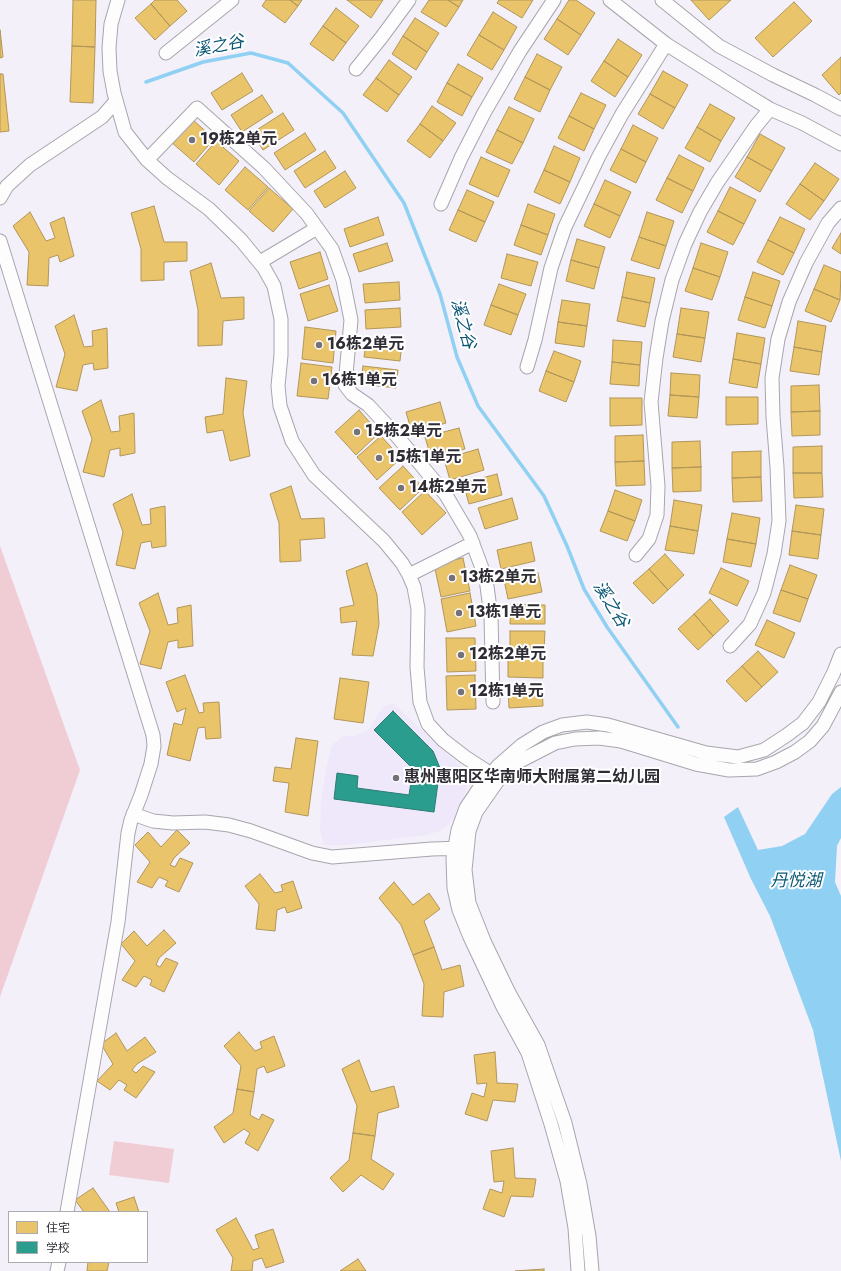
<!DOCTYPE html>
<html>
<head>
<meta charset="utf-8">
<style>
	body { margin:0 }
	#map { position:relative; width:841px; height:1271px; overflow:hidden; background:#f3f0f9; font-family:Jost,"Noto Sans SC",sans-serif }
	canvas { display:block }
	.legend { position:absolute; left:8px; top:1211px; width:140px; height:52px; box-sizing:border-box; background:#fff; border:1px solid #acabae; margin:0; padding:5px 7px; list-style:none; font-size:12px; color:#2f2c34 }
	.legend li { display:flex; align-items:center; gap:8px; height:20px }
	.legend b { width:20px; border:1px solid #acabae }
</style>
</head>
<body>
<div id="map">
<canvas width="841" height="1271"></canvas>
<ul class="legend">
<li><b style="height:11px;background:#e9c46a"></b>住宅</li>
<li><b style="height:11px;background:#2a9d8f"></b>学校</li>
</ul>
</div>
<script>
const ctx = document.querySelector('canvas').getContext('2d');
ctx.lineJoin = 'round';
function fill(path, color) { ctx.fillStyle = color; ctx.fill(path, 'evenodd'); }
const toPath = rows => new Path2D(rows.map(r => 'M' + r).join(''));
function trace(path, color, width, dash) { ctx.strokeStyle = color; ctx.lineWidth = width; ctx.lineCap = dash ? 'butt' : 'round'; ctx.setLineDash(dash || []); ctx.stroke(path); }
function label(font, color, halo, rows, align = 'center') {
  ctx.font = font + ' Jost,"Noto Sans SC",sans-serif'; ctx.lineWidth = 4; ctx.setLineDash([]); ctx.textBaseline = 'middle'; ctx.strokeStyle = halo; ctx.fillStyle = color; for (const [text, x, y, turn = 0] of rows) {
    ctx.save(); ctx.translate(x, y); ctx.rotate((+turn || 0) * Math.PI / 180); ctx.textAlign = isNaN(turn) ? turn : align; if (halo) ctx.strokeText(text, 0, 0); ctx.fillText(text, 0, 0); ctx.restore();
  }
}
fill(toPath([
	[393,703,449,755,466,771,469,784,455,818,441,831,425,835,347,845,324,845,320,830,321,800,327,764,332,745,343,736,354,736,368,730,383,707]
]), '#efe8fb');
fill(toPath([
	[0,546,80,770,0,997],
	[114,1141,174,1149,169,1183,109,1175]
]), '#f0cdd5');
fill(toPath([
	[841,787,841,838,837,846,835,882,841,896,841,1161,813,1030,770,916,751,879,724,817,738,807,758,850,782,846,805,834,832,794]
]), '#90d0f3');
const homes = toPath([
	[73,0,96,0,95,47,72,46,73,0],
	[155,0,177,0,187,11,170,26,151,4,155,0],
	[266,0,290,0,298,6,285,23,262,6,266,0],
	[290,0,302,0,298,6,290,0],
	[347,0,383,0,371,18,347,0],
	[429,0,448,0,459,7,446,27,421,12,429,0],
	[448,0,463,0,459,7,448,0],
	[499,0,533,0,522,18,497,3,499,0],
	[569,0,576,0,595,13,581,35,557,19,569,0],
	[691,0,731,0,709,20,691,0],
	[794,2,812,21,773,57,755,38,794,2],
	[151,4,170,26,155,40,135,18,151,4],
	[336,8,359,26,346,43,323,26,336,8],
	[493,12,517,27,504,50,479,35,493,12],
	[415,18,439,33,427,52,403,36,415,18],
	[557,19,581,35,568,55,544,39,557,19],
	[323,26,346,43,333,61,310,44,323,26],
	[0,30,3,57,0,58,0,30],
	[479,35,504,50,492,70,467,55,479,35],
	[403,36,427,52,416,70,392,54,403,36],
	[618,39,642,55,628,77,604,61,618,39],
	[72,46,95,47,93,103,70,102,72,46],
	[537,54,562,67,550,90,525,77,537,54],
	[841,57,841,93,839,95,822,75,841,57],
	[389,60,412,77,399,95,376,78,389,60],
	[604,61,628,77,615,97,591,81,604,61],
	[458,64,483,78,472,97,447,83,458,64],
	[663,71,688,85,675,108,650,94,663,71],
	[242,73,253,91,222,110,211,93,242,73],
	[0,74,3,74,9,131,0,132,0,74],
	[525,77,550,90,540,112,514,99,525,77],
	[376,78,399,95,387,112,363,95,376,78],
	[447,83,472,97,462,116,437,102,447,83],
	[581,93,606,105,594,129,569,116,581,93],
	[650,94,675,108,663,129,638,114,650,94],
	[262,95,273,112,242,132,231,115,262,95],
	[710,104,735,118,721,141,697,127,710,104],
	[432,106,456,123,443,141,420,124,432,106],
	[509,107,534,119,523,143,497,130,509,107],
	[283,113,294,130,263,150,252,133,283,113],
	[569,116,594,129,584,151,558,138,569,116],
	[191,118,214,139,194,162,171,142,191,118],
	[420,124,443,141,430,158,407,141,420,124],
	[633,125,658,138,646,162,621,149,633,125],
	[697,127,721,141,710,162,685,148,697,127],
	[497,130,523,143,512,164,486,152,497,130],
	[305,133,316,150,285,170,274,153,305,133],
	[760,134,785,148,772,171,747,157,760,134],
	[216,141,239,161,219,185,196,164,216,141],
	[554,146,580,158,570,182,544,170,554,146],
	[621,149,646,162,636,183,610,170,621,149],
	[325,151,336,168,305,188,294,171,325,151],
	[679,155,704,168,693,191,667,178,679,155],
	[481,157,510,170,498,197,469,184,481,157],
	[747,157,772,171,760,192,735,177,747,157],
	[815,163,839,179,824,201,800,184,815,163],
	[245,167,268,187,248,210,225,190,245,167],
	[544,170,570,182,560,204,534,192,544,170],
	[345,171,356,188,325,208,314,191,345,171],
	[667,178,693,191,682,213,656,200,667,178],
	[605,180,631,192,620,216,594,204,605,180],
	[800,184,824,201,810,220,786,204,800,184],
	[730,187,756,200,744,224,718,211,730,187],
	[269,188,293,209,273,232,249,211,269,188],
	[467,190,494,202,485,222,458,210,467,190],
	[528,204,555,214,548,235,521,225,528,204],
	[594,204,620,216,610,238,584,226,594,204],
	[154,206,164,242,187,242,187,261,164,262,164,280,141,281,141,249,131,213,154,206],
	[458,210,485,222,476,242,449,230,458,210],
	[718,211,744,224,733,245,707,232,718,211],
	[30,212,46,241,55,238,50,223,64,217,74,256,60,262,58,255,49,258,48,286,27,285,29,252,13,226,30,212],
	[647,212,674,221,666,246,639,237,647,212],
	[378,217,384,235,350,247,344,229,378,217],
	[780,217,805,229,794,253,768,240,780,217],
	[521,225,548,235,541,255,514,245,521,225],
	[841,233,841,254,832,248,841,233],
	[639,237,666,246,659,269,631,260,639,237],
	[577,239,605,247,599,268,571,260,577,239],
	[768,240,794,253,783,275,757,262,768,240],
	[387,243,393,261,359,272,353,254,387,243],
	[701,243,728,252,720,277,693,268,701,243],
	[320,252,328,279,299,289,290,262,320,252],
	[507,254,538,262,531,286,501,278,507,254],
	[571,260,599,268,594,289,566,281,571,260],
	[211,263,221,298,244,297,244,319,223,321,222,345,198,346,198,310,190,271,211,263],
	[824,265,841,272,840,300,814,289,824,265],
	[693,268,720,277,712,300,685,291,693,268],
	[627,272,655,278,650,303,622,297,627,272],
	[753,272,780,281,772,306,745,297,753,272],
	[399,282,400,300,365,303,363,284,399,282],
	[499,284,526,294,518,315,491,305,499,284],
	[329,285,338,311,308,321,300,294,329,285],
	[814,289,840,300,831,322,805,311,814,289],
	[622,297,650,303,645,327,617,321,622,297],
	[745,297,772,306,765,328,738,320,745,297],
	[562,300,590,304,587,326,558,322,562,300],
	[491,305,518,315,511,335,484,325,491,305],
	[400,308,401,327,366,329,365,310,400,308],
	[681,308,709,312,705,338,677,334,681,308],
	[74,315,84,347,93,346,92,331,107,328,108,368,94,370,93,363,83,365,77,391,56,387,65,354,55,326,74,315],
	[798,321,826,326,822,352,794,347,798,321],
	[558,322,587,326,584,347,555,343,558,322],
	[305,327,336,331,333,363,302,359,305,327],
	[737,333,765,338,761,364,733,359,737,333],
	[677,334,705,338,701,362,673,357,677,334],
	[367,338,402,342,400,361,364,357,367,338],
	[613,340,642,342,640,365,612,362,613,340],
	[794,347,822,352,819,375,790,371,794,347],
	[554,351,581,361,574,382,546,371,554,351],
	[733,359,761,364,757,388,729,383,733,359],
	[612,362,640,365,639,386,610,384,612,362],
	[301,363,332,367,328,399,297,396,301,363],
	[363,366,398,370,396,388,361,384,363,366],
	[546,371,574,382,566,402,539,391,546,371],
	[671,373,700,375,699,397,670,395,671,373],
	[226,378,247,381,243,413,250,456,230,461,223,430,207,433,205,417,223,414,226,378],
	[819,385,820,411,791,412,791,386,819,385],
	[670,395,699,397,697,418,668,416,670,395],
	[726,397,758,397,758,424,726,425,726,397],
	[610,398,642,398,642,425,610,426,610,398],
	[101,400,111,432,120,431,119,416,134,413,135,453,120,456,120,448,110,450,104,477,83,472,92,439,82,411,101,400],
	[440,402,446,423,412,433,406,412,440,402],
	[359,410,379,433,356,455,335,432,359,410],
	[820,411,820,435,792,436,791,412,820,411],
	[459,428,465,449,431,458,425,437,459,428],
	[643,435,644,461,615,462,615,436,643,435],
	[381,436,401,458,377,480,357,457,381,436],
	[700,441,701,467,672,468,672,442,700,441],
	[822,446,822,473,793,473,793,447,822,446],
	[478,449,484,470,450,480,444,459,478,449],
	[761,451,761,477,732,478,732,452,761,451],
	[644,461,645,485,616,486,615,462,644,461],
	[403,466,423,488,400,510,379,488,403,466],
	[701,467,701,491,673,492,672,468,701,467],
	[793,473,822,473,823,497,794,498,793,473],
	[497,474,502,495,469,504,463,483,497,474],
	[761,477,762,501,733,502,732,478,761,477],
	[291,486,301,519,324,518,325,538,300,540,301,561,280,562,279,523,270,494,291,486],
	[615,490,642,500,635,521,608,511,615,490],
	[425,491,446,513,422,535,402,512,425,491],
	[132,494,142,525,151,524,150,509,165,506,166,546,152,548,151,541,141,543,135,569,116,565,123,532,113,504,132,494],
	[512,498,518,519,485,529,478,508,512,498],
	[674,500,702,505,698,531,670,526,674,500],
	[796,505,824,509,821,535,792,531,796,505],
	[608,511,635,521,627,541,600,531,608,511],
	[732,513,760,518,756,544,727,539,732,513],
	[670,526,698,531,694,554,665,550,670,526],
	[792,531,821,535,818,559,789,555,792,531],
	[727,539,756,544,751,567,723,562,727,539],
	[531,542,535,561,501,569,497,550,531,542],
	[665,554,684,575,668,590,649,569,665,554],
	[463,558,470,591,441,597,434,564,463,558],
	[367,563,377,595,379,624,373,656,352,655,357,621,341,623,340,608,354,605,346,571,367,563],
	[790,565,817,575,808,599,781,590,790,565],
	[721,568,749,581,737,606,709,593,721,568],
	[649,569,668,590,653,604,633,583,649,569],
	[538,573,542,592,508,599,504,580,538,573],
	[781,590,808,599,800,622,773,613,781,590],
	[158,593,168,625,178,623,177,608,191,605,193,646,178,648,178,640,168,642,161,669,140,664,150,631,139,603,158,593],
	[470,593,476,626,447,632,441,599,470,593],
	[710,599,729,621,713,636,694,614,710,599],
	[511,604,545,605,545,624,510,624,511,604],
	[694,614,713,636,698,650,678,629,694,614],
	[767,620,795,633,784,658,755,645,767,620],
	[510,631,545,631,544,650,510,650,510,631],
	[446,638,475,638,476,671,447,672,446,638],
	[758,651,778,672,762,687,742,666,758,651],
	[508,658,543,658,543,678,508,677,508,658],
	[742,666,762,687,746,702,726,681,742,666],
	[185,675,199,713,204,712,203,703,219,702,221,738,206,739,205,727,198,728,190,761,167,755,174,723,182,725,186,708,177,712,166,682,185,675],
	[475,675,476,709,447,710,446,676,475,675],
	[340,678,369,682,363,723,334,719,340,678],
	[542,685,543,706,509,708,508,687,542,685],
	[296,738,318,741,308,816,285,812,289,783,273,781,275,767,291,769,296,738],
	[177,830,190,843,174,858,170,865,175,867,180,858,193,863,179,892,165,886,168,881,159,877,152,888,137,882,150,862,135,845,148,832,161,847,177,830],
	[260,874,275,893,283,891,281,885,293,881,302,908,287,913,285,907,277,910,275,931,256,929,259,904,245,886,260,874],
	[394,882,413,905,429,893,440,909,424,921,434,947,413,955,401,925,379,898,394,882],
	[164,930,176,943,159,958,156,965,160,967,166,958,178,963,164,992,150,985,152,980,144,976,136,987,122,980,135,961,121,944,134,931,147,946,164,930],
	[434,947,442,970,460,965,464,986,444,992,443,1017,422,1016,424,984,413,955,434,947],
	[239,1032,255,1051,262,1048,260,1042,274,1036,285,1066,267,1073,264,1066,257,1069,254,1092,237,1089,241,1066,224,1046,239,1032],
	[116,1033,127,1051,145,1037,156,1052,137,1064,132,1070,136,1073,143,1066,155,1072,136,1098,124,1090,127,1085,119,1080,110,1090,97,1081,113,1064,101,1044,116,1033],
	[495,1052,497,1083,518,1084,515,1102,493,1100,487,1121,465,1114,472,1093,484,1097,487,1083,477,1084,474,1055,495,1052],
	[359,1060,371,1092,394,1086,399,1107,378,1113,375,1136,353,1133,357,1106,342,1069,359,1060],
	[237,1089,254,1092,250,1115,259,1120,262,1114,274,1120,258,1151,245,1143,250,1133,244,1129,224,1143,214,1127,233,1113,237,1089],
	[353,1133,375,1136,371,1159,394,1174,383,1190,361,1175,343,1192,330,1178,349,1160,353,1133],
	[513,1148,515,1178,536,1179,533,1197,511,1196,504,1217,483,1209,490,1189,502,1193,504,1181,494,1182,491,1151,513,1148],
	[93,1188,110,1212,84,1212,75,1200,93,1188],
	[134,1197,139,1212,119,1212,116,1203,134,1197],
	[236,1218,253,1250,259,1248,255,1235,273,1229,284,1262,266,1268,262,1258,253,1261,252,1271,231,1271,233,1258,216,1230,236,1218],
	[358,1259,366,1271,340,1271,358,1259],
	[88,1262,109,1262,107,1271,87,1271,88,1262],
	[544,1269,544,1271,515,1271,544,1269]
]);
fill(homes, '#e9c46a');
trace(homes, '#b1965a', 1);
const schools = toPath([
	[393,711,433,751,440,768,434,812,334,799,337,773,358,776,357,788,409,795,413,769,374,730,393,711]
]);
fill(schools, '#2a9d8f');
trace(schools, '#2c7b74', 1);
trace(toPath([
	[146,82,203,62,251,53,288,63,343,113,404,203,440,294,457,357,478,406,544,496,567,546,584,589,607,627,678,727]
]), '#90d0f3', 3.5);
const minor = toPath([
	[118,0,111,24,109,48,110,71,114,93,125,132,147,160,167,178,209,209,241,240,264,268,274,286,281,319,281,355,278,386,280,406,292,441,314,475,384,541,402,563,409,575,414,587,418,609,417,667,420,702,428,724,443,740,465,757,499,779],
	[610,0,666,44,739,90,770,109,802,123,841,144],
	[662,0,719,46,773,75,815,95,841,109],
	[166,53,232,0],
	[356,69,381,38,409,0],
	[147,160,197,108,264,168,307,214,332,249,343,280,351,320,345,385,352,394,368,405,396,435,446,495,470,536,486,579,491,616,493,702],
	[0,198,7,186,30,165,102,117,116,101],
	[441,204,461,158,484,113,520,51,554,0],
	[0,241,153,735,154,746,151,764,141,795,131,820,128,833,118,922,67,1212],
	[260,262,317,228],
	[527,367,535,340,551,268,565,227,599,156,622,114,666,44],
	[636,555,649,539,657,515,658,486,651,402,656,358,662,321,672,280,685,244,700,212,717,183,756,126,770,109],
	[409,575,473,543],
	[730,646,750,624,764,593,774,554,779,521,777,467,773,417,772,378,778,339,789,302,806,263,828,223,841,208],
	[133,814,153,821,173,823,205,822,229,825,251,831,312,853,332,857,432,849,463,848],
	[57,1271,59,1262],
	[578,1271,575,1228,567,1181,551,1124,528,1053,503,1007,470,937,459,910,454,888,453,858,458,830,466,808,482,784,491,774,498,766,522,745,543,732,562,725,587,722,608,725,706,753,738,757,764,750,787,735,803,723,819,702,834,672,841,654],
	[592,1271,589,1236,580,1184,565,1123,538,1045,509,993,484,941,469,903,465,870,469,831,476,812,499,779,520,761,555,743,575,739,599,738,621,741,696,764,729,770,757,769,776,762,795,752,810,741,823,726,841,692]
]);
trace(minor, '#a8a5ad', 15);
trace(minor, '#fdfdfe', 13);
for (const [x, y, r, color] of [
	[192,140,4,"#747179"],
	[319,345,4,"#747179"],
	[314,381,4,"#747179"],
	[357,432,4,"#747179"],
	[379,458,4,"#747179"],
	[401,488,4,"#747179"],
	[452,578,4,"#747179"],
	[459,613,4,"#747179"],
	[461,655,4,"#747179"],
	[461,692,4,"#747179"],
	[396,778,4,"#747179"]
]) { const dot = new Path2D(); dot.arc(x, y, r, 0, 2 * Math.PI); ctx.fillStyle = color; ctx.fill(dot); trace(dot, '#fff', 1.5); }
label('bold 16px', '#2f2c34', '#fff', [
	["19栋2单元",200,140],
	["16栋2单元",327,345],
	["16栋1单元",322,381],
	["15栋2单元",365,432],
	["15栋1单元",387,458],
	["14栋2单元",409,488],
	["13栋2单元",460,578],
	["13栋1单元",467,613],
	["12栋2单元",469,655],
	["12栋1单元",469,692],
	["惠州惠阳区华南师大附属第二幼儿园",404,778]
], 'left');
label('italic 17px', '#0b5776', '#fff', [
	["溪之谷",219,47,-11],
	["溪之谷",462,324,75],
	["溪之谷",610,605,58],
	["丹悦湖",796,882]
]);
</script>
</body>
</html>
